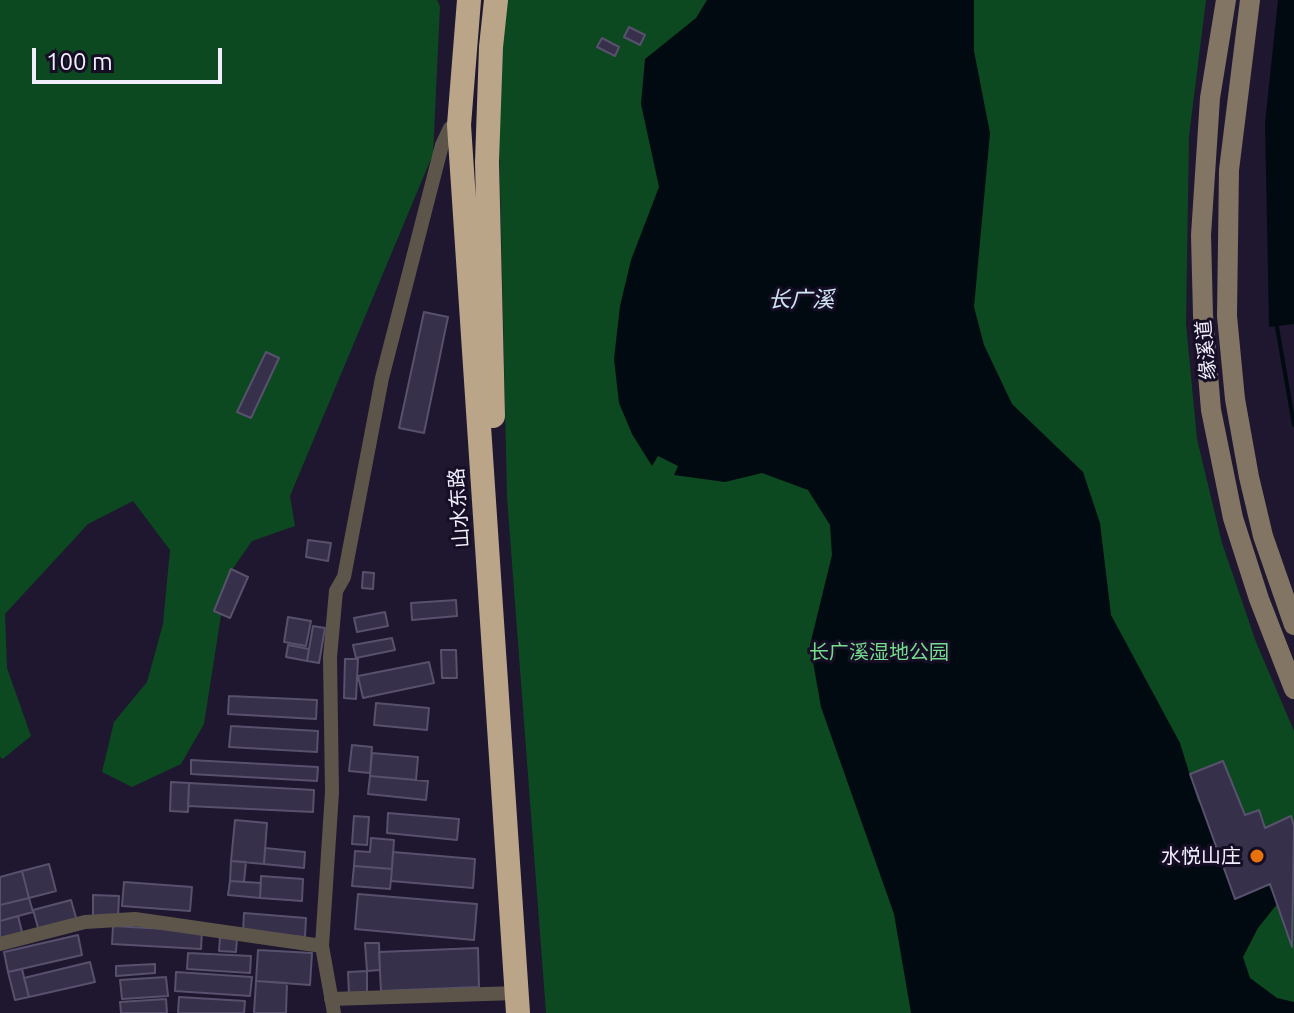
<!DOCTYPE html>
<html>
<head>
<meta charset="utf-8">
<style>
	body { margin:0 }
	#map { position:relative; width:1294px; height:1013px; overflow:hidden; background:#1e172f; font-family:Ubuntu,sans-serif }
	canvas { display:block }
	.scale { position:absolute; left:32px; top:48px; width:190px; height:36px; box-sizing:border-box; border:4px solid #f2effd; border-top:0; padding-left:10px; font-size:24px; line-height:28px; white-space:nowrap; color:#f2effd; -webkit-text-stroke:6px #150e25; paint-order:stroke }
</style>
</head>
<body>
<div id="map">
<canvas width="1294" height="1013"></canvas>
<div class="scale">100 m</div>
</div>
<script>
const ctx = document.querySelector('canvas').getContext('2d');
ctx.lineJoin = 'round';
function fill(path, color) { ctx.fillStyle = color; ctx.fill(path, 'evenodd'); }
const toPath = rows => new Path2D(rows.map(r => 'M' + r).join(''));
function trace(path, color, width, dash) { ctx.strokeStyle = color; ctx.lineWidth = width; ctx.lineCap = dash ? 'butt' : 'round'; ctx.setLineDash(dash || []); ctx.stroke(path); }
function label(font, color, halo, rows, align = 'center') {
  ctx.font = font + ' Ubuntu,"Noto Sans SC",sans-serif'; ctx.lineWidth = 6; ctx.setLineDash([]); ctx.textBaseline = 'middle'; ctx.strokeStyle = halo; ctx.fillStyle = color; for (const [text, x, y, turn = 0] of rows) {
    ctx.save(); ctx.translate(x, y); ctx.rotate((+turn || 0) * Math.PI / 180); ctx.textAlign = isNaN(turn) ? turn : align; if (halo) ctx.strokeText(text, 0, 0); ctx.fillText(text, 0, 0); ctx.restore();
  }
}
fill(toPath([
	[0,0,437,0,440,6,433,154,290,496,295,526,252,541,227,577,204,724,181,764,132,787,102,772,114,722,147,682,163,624,170,550,133,501,88,524,5,614,7,668,31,736,3,759,0,757],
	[507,0,1206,0,1189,136,1186,324,1197,439,1222,543,1256,642,1294,731,1294,1013,546,1013,507,497,498,90]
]), '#0c4920');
fill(toPath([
	[707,0,974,0,974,51,990,133,974,307,984,345,1012,404,1083,472,1100,523,1111,615,1180,743,1198,801,1267,882,1278,903,1258,928,1243,957,1250,978,1277,998,1294,1002,1294,1013,911,1013,894,914,821,707,810,645,832,555,830,525,808,490,762,473,725,482,674,475,678,466,658,456,652,466,632,434,619,403,614,359,620,306,631,260,659,187,641,104,645,59,696,18],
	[1278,0,1294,0,1294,324,1269,327,1265,123]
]), '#020a11');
trace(toPath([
	[1277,327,1294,425]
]), '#020a11', 4);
const building = toPath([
	[629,27,645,35,640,45,624,37,629,27],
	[602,38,619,47,615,56,597,47,602,38],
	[424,312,448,317,424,433,399,428,424,312],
	[266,352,279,358,251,418,237,412,266,352],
	[308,540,331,543,328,561,306,557,308,540],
	[231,569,248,577,230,618,214,611,231,569],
	[363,572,374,573,373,589,362,588,363,572],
	[456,600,457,616,412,620,411,603,456,600],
	[385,612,388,626,357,632,354,618,385,612],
	[288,617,311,621,306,646,284,642,288,617],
	[313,626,325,628,319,663,307,661,313,626],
	[392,638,395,650,356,658,353,645,392,638],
	[288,645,309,649,307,661,286,657,288,645],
	[441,650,456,650,457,678,442,678,441,650],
	[345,659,358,659,356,699,344,698,345,659],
	[429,662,434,683,363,698,358,676,429,662],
	[229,696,317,700,316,719,228,714,229,696],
	[376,703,429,708,427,730,374,725,376,703],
	[231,726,318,731,317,752,229,747,231,726],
	[352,745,372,747,370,773,349,771,352,745],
	[372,753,418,757,416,780,370,776,372,753],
	[191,760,318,767,317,781,191,774,191,760],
	[1223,761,1245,815,1259,810,1265,828,1291,816,1294,826,1292,947,1270,884,1235,899,1190,774,1223,761],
	[370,776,428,781,426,800,368,794,370,776],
	[171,782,189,783,188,812,170,811,171,782],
	[189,783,314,790,313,812,188,806,189,783],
	[388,813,459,819,457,840,387,833,388,813],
	[354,816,369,817,367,845,352,844,354,816],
	[235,820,267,823,264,864,231,861,235,820],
	[371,838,394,840,392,869,354,866,355,851,370,852,371,838],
	[265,848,305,852,304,868,264,864,265,848],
	[393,852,475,859,473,888,391,881,393,852],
	[231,861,246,862,244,882,230,881,231,861],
	[49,864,56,891,29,898,22,871,49,864],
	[354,866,392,869,390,889,352,886,354,866],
	[22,871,29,898,0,905,0,877,22,871],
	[261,876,303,879,302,901,260,898,261,876],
	[230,881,261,883,260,898,228,895,230,881],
	[124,882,192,887,190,911,122,906,124,882],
	[358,894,477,904,474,940,355,929,358,894],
	[93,895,119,896,118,917,93,917,93,895],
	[29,898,33,912,0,921,0,905,29,898],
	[71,900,77,921,39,931,33,910,71,900],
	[244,913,306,918,305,937,243,932,244,913],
	[18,916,23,936,0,942,0,921,18,916],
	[113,926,202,931,201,949,112,944,113,926],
	[78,935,82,955,8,972,4,952,78,935],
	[220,937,237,938,236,952,219,951,220,937],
	[365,943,379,943,380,970,367,971,365,943],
	[478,948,479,987,381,991,379,952,478,948],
	[258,950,312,953,310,985,256,981,258,950],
	[188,953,251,956,250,973,187,969,188,953],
	[90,962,95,982,29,997,24,978,90,962],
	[155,964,155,973,116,976,116,966,155,964],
	[22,969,29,997,15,1000,8,972,22,969],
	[367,971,367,993,349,994,348,972,367,971],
	[176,972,252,977,250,996,175,991,176,972],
	[166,977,168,996,122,999,120,980,166,977],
	[256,981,287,983,286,1013,254,1013,256,981],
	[179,997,245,1001,244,1013,178,1013,179,997],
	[166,999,167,1013,121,1013,120,1002,166,999]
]);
fill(building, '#36304a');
trace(building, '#58516e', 2);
trace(toPath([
	[0,944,85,922,135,919,322,946],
	[331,999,517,993],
	[334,1013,322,946,332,792,330,657,336,591,344,577,382,378,442,145,450,128,459,125]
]), '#5d554a', 14);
trace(toPath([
	[1226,0,1210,98,1201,235,1203,315,1211,410,1233,518,1259,599,1294,689],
	[1250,0,1229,170,1227,316,1235,399,1249,477,1263,536,1294,625]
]), '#837563', 20);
trace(toPath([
	[469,0,459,125,518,1013],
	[493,416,487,162,491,47,496,0]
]), '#baa588', 24);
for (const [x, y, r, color] of [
	[1257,856,8,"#e8710a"]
]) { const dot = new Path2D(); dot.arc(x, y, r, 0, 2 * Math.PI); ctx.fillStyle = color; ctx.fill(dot); trace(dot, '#150e25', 3); }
label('20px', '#f2effd', '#150e25', [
	["缘溪道",1206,350,-95],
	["山水东路",459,508,-94]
]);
label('20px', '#75db8d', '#150e25', [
	["长广溪湿地公园",879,652]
]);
label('20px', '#f2effd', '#150e25', [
	["水悦山庄",1241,856]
], 'right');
label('italic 22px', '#d0e6f3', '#150e25', [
	["长广溪",801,300]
]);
</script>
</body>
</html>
